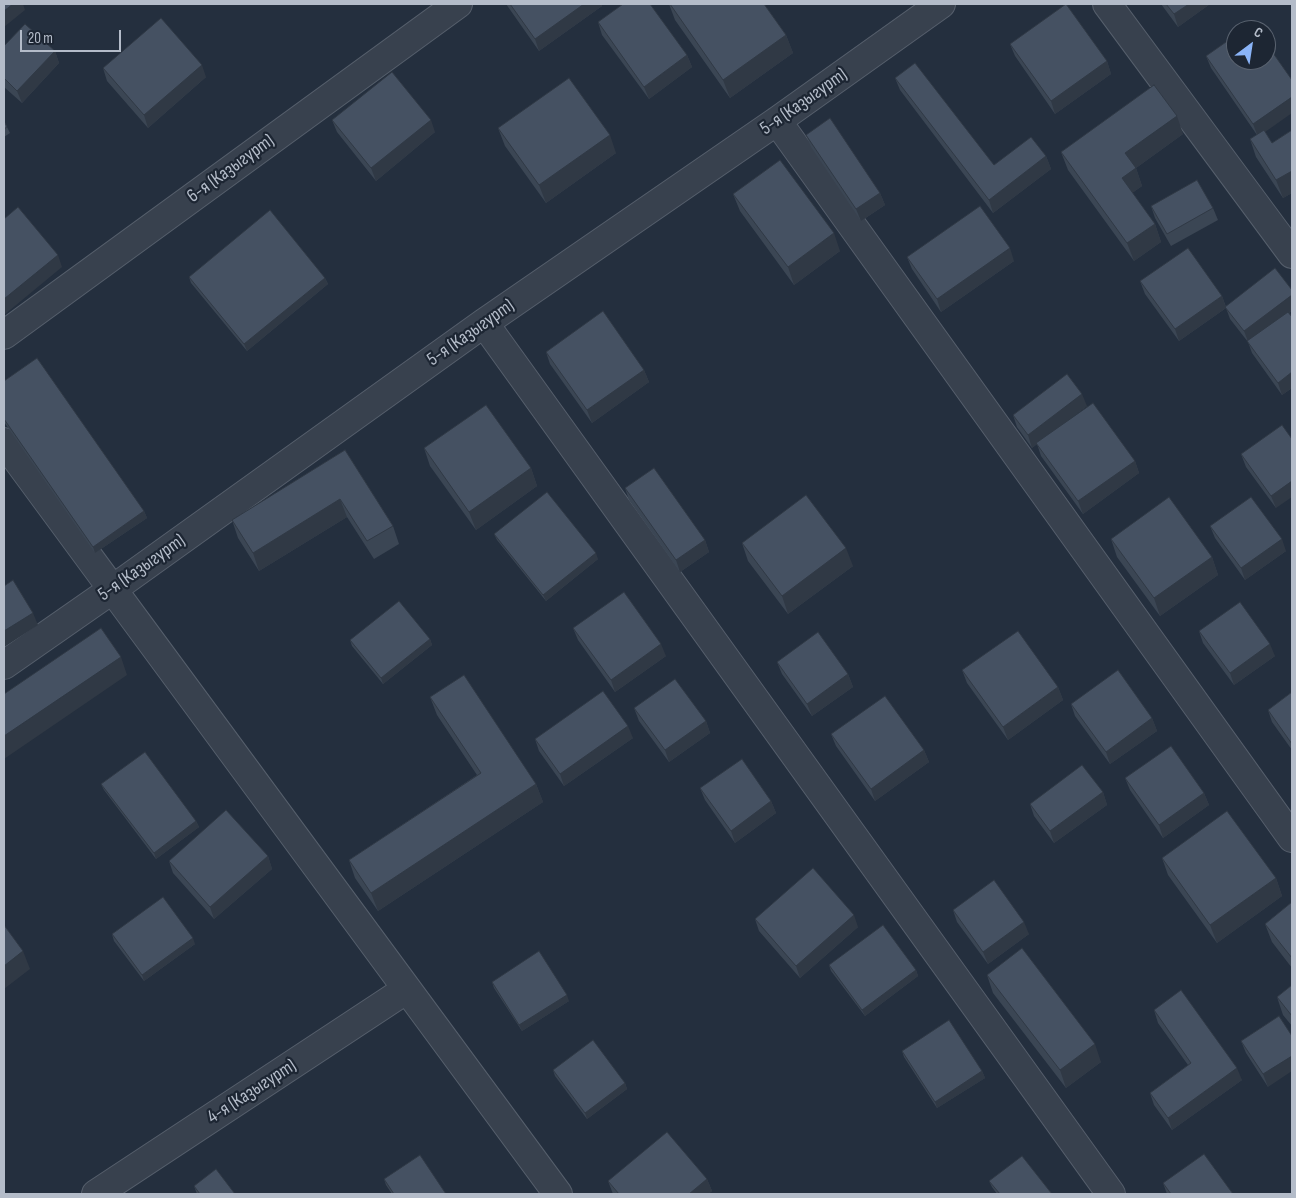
<!DOCTYPE html>
<html>
<head>
<meta charset="utf-8">
<style>
	body { margin:0 }
	#map { position:relative; width:1296px; height:1198px; overflow:hidden; background:#242f3e; font-family:"Sofia Sans Condensed",sans-serif }
	canvas { display:block }
	.frame { position:absolute; inset:0; border:5px solid #b4bcc9; pointer-events:none }
	.north { position:absolute; left:1226px; top:20px; width:50px; height:50px; box-sizing:border-box; background:#1d2633; border:1px solid #59626f; border-radius:50%; rotate:31deg; font-size:14px; font-weight:700; line-height:20px; text-align:center; color:#b4bcc9 }
	.north::after { content:''; display:block; margin:auto; width:18px; height:22px; background:#8ab4f8; clip-path:polygon(50% 0,100% 100%,50% 72%,0 100%) }
	.scale { position:absolute; left:20px; top:30px; width:101px; height:22px; box-sizing:border-box; border:2px solid #b4bcc9; border-top:0; padding-left:6px; font-size:15px; line-height:18px; white-space:nowrap; color:#b4bcc9; -webkit-text-stroke:4px #1d2633; paint-order:stroke }
</style>
</head>
<body>
<div id="map">
<canvas width="1296" height="1198"></canvas>
<div class="frame"></div>
<div class="north">С</div>
<div class="scale">20 m</div>
</div>
<script>
const ctx = document.querySelector('canvas').getContext('2d');
ctx.lineJoin = 'round';
const toPath = rows => new Path2D(rows.map(r => 'M' + r).join(''));
function trace(path, color, width, dash) { ctx.strokeStyle = color; ctx.lineWidth = width; ctx.lineCap = dash ? 'butt' : 'round'; ctx.setLineDash(dash || []); ctx.stroke(path); }
function fill(path, color) { ctx.fillStyle = color; ctx.fill(path, 'evenodd'); }
function label(font, color, halo, rows, align = 'center') {
  ctx.font = font + ' "Sofia Sans Condensed",sans-serif'; ctx.lineWidth = 4.5; ctx.setLineDash([]); ctx.textBaseline = 'middle'; ctx.strokeStyle = halo; ctx.fillStyle = color; for (const [text, x, y, turn = 0] of rows) {
    ctx.save(); ctx.translate(x, y); ctx.rotate((+turn || 0) * Math.PI / 180); ctx.textAlign = isNaN(turn) ? turn : align; if (halo) ctx.strokeText(text, 0, 0); ctx.fillText(text, 0, 0); ctx.restore();
  }
}
const minor = toPath([
	[1107,4,1292,254],
	[777,121,1292,838],
	[484,323,1111,1194],
	[4,335,458,4],
	[4,442,558,1194],
	[4,665,113,589,484,323,777,121,941,4],
	[96,1194,407,989]
]);
trace(minor, '#565f6c', 30);
trace(minor, '#38414e', 28);
fill(toPath([
	[506,4,601,4,602,6,539,51],
	[669,4,764,4,786,35,793,53,730,98,675,20],
	[1161,4,1210,4,1178,27],
	[598,22,687,55,692,67,649,99,602,35],
	[1010,44,1107,61,1111,74,1055,114,1015,56],
	[4,46,55,51,59,63,22,103,4,87],
	[1206,56,1265,132,1272,143,1292,130,1292,193,1283,198,1256,157,1250,139,1257,135,1211,68],
	[103,68,206,77,148,128,107,81],
	[895,78,994,165,1046,156,1051,169,993,213,900,90],
	[332,120,435,132,376,181,337,132],
	[4,121,10,133,4,137],
	[498,128,616,153,546,203,505,146],
	[1183,134,1136,168,1142,186,1132,193,1155,224,1161,242,1134,261,1068,170,1061,152],
	[806,135,880,193,885,205,861,221,811,147],
	[733,194,840,251,794,285,740,211],
	[1151,206,1213,208,1218,220,1171,246,1155,218],
	[907,257,1014,261,941,312,912,269],
	[189,277,325,278,328,284,247,351,191,283],
	[1140,281,1222,296,1226,307,1292,310,1289,313,1292,317,1292,388,1282,395,1252,353,1248,342,1230,319,1226,308,1179,341,1145,294],
	[546,352,644,370,649,382,592,423,550,364],
	[4,381,144,511,147,518,95,553,4,422],
	[1087,406,1063,424,1135,461,1139,473,1083,514,1041,456,1037,444,1032,448,1017,427,1013,415],
	[1292,439,1276,508,1246,467,1241,454],
	[424,448,531,468,537,486,476,530,430,466],
	[345,450,393,526,399,544,374,559,347,517,259,571,238,538,232,520],
	[625,488,705,540,709,552,680,572,629,500],
	[1210,526,1286,551,1245,580,1215,538],
	[494,534,598,559,546,601,497,540],
	[1111,539,1212,557,1218,575,1160,616,1117,557],
	[742,543,853,566,788,614,748,561],
	[573,628,666,656,615,692,578,640],
	[1199,631,1275,656,1234,685,1203,643],
	[430,639,432,645,383,684,352,646,350,640],
	[777,662,848,674,853,687,812,716,782,674],
	[962,670,1058,687,1063,700,1008,740,967,683],
	[1292,692,1292,750,1272,722,1268,710],
	[430,697,536,784,543,802,378,911,355,878,349,860,477,775,437,715],
	[1071,704,1152,718,1157,731,1110,764,1075,716],
	[634,708,706,721,710,733,669,762,639,721],
	[831,734,924,750,929,762,875,801,836,746],
	[633,738,564,786,539,751,535,739],
	[1125,778,1204,793,1209,805,1163,838,1130,790],
	[101,784,196,821,199,827,156,859,104,790],
	[700,788,771,801,776,813,735,843,705,800],
	[1103,792,1107,805,1054,843,1034,816,1030,804],
	[268,856,272,869,214,919,173,873,169,861],
	[1162,858,1276,878,1282,896,1217,943,1168,875],
	[1292,902,1292,968,1272,942,1265,924],
	[953,910,1029,934,988,964,957,922],
	[755,919,858,927,800,978,759,931],
	[112,934,195,944,144,981,114,941],
	[829,965,916,970,918,976,865,1016,831,971],
	[987,975,1101,1062,1066,1088,993,993],
	[492,982,569,1001,522,1031,494,988],
	[1292,985,1292,1026,1283,1015,1277,997],
	[1154,1010,1242,1080,1172,1130,1154,1105,1150,1093,1188,1065,1158,1023],
	[1279,1016,1268,1087,1246,1053,1241,1041],
	[902,1051,982,1071,985,1078,937,1108,904,1057],
	[553,1070,625,1083,627,1089,587,1119,555,1076],
	[384,1179,446,1194,392,1194,386,1185],
	[707,1179,712,1191,708,1194,613,1194,608,1181],
	[989,1181,1052,1194,997,1194,992,1187],
	[1163,1183,1233,1194,1167,1194],
	[194,1186,235,1194,197,1194]
]), '#3b4654');
fill(toPath([
	[13,4,23,4,25,10,4,27,4,11],
	[584,4,601,4,602,6,539,51,535,39],
	[1189,4,1210,4,1178,27,1174,14],
	[786,35,793,53,730,98,723,80],
	[55,51,59,63,22,103,17,91],
	[687,55,692,67,649,99,644,87],
	[1107,61,1111,74,1055,114,1051,101],
	[202,65,206,77,148,128,144,115],
	[1292,97,1292,113,1258,137,1253,124],
	[1177,116,1183,134,1136,168,1142,186,1128,196,1122,178,1125,153],
	[431,120,435,132,376,181,371,168],
	[610,135,616,153,546,203,539,185],
	[1046,156,1051,169,993,213,989,200],
	[1292,171,1292,193,1283,198,1276,180],
	[880,193,885,205,861,221,856,209],
	[1155,224,1161,242,1134,261,1127,243],
	[834,233,840,251,794,285,788,267],
	[1010,248,1014,261,941,312,937,299],
	[58,255,62,267,4,315,4,299],
	[325,278,328,284,247,351,244,344],
	[1292,295,1292,310,1249,344,1244,331],
	[1222,296,1226,308,1179,341,1175,329],
	[644,370,649,382,592,423,587,410],
	[1292,372,1292,388,1282,395,1278,383],
	[1082,394,1087,406,1032,448,1028,435],
	[1135,461,1139,473,1083,514,1078,501],
	[531,468,537,486,476,530,469,512],
	[1292,481,1292,497,1276,508,1271,496],
	[340,499,347,517,259,571,253,553],
	[144,511,147,518,95,553,93,547],
	[1282,539,1286,551,1245,580,1241,568],
	[705,540,709,552,680,572,676,560],
	[846,548,853,566,788,614,782,596],
	[596,553,598,559,546,601,543,595],
	[1212,557,1218,575,1160,616,1154,598],
	[33,613,38,625,4,647,4,631],
	[430,639,432,645,383,684,381,678],
	[661,644,666,656,615,692,611,680],
	[1270,644,1275,656,1234,685,1230,673],
	[121,657,127,675,4,759,4,736],
	[848,674,853,687,812,716,807,704],
	[1058,687,1063,700,1008,740,1003,727],
	[1152,718,1157,731,1110,764,1106,752],
	[706,721,710,733,669,762,665,750],
	[628,726,633,738,564,786,560,774],
	[924,750,929,762,875,801,871,789],
	[536,784,543,802,378,911,371,893],
	[1103,792,1107,805,1054,843,1050,831],
	[1204,793,1209,805,1163,838,1159,825],
	[771,801,776,813,735,843,731,831],
	[196,821,199,827,156,859,154,853],
	[268,856,272,869,214,919,210,907],
	[1276,878,1282,896,1217,943,1210,925],
	[854,915,858,927,800,978,796,966],
	[1024,922,1029,934,988,964,983,952],
	[193,938,195,944,144,981,142,975],
	[23,951,30,969,4,989,4,966],
	[916,970,918,976,865,1016,862,1010],
	[567,995,569,1001,522,1031,519,1025],
	[1095,1044,1101,1062,1066,1088,1060,1070],
	[1292,1056,1292,1071,1268,1087,1263,1074],
	[1237,1068,1242,1080,1172,1130,1168,1118],
	[982,1071,985,1078,937,1108,935,1102],
	[625,1083,627,1089,587,1119,585,1113],
	[707,1179,712,1191,708,1194,689,1194]
]), '#303945');
const building = toPath([
	[4,4,13,4,4,11,4,4],
	[510,4,584,4,535,39,510,4],
	[623,4,650,4,687,55,644,87,598,22,623,4],
	[670,4,764,4,786,35,723,80,670,4],
	[1066,4,1107,61,1051,101,1010,44,1066,4],
	[1166,4,1189,4,1174,14,1166,4],
	[161,18,202,65,144,115,103,68,161,18],
	[25,24,55,51,17,91,4,78,4,46,25,24],
	[1253,24,1257,30,1244,30,1253,24],
	[1236,35,1236,60,1266,60,1266,43,1292,80,1292,97,1253,124,1206,56,1236,35],
	[915,63,994,165,1031,137,1046,156,989,200,895,78,915,63],
	[392,72,431,120,371,168,332,120,392,72],
	[569,78,610,135,539,185,498,128,569,78],
	[1154,85,1177,116,1125,153,1136,168,1122,178,1155,224,1127,243,1061,152,1154,85],
	[830,118,880,193,856,209,806,135,830,118],
	[4,121,7,127,4,129,4,121],
	[1264,130,1272,143,1292,130,1292,171,1276,180,1250,139,1264,130],
	[780,160,834,233,788,267,733,194,780,160],
	[1197,180,1213,208,1167,234,1151,206,1197,180],
	[980,206,1010,248,937,299,907,257,980,206],
	[18,207,58,255,4,299,4,219,18,207],
	[270,210,325,278,244,344,189,277,270,210],
	[1188,248,1222,296,1175,329,1140,281,1188,248],
	[1275,268,1292,290,1292,295,1244,331,1225,307,1275,268],
	[603,311,644,370,587,410,546,352,603,311],
	[1288,312,1292,317,1292,372,1278,383,1247,341,1288,312],
	[37,358,144,511,93,547,4,419,4,381,37,358],
	[1067,374,1082,394,1028,435,1013,415,1067,374],
	[1093,403,1135,461,1078,501,1036,443,1093,403],
	[486,405,531,468,469,512,424,448,486,405],
	[1282,425,1292,439,1292,481,1271,496,1241,454,1282,425],
	[345,450,393,526,367,541,340,499,253,553,232,520,345,450],
	[654,468,705,540,676,560,625,488,654,468],
	[547,492,596,553,543,595,494,534,547,492],
	[806,495,846,548,782,596,742,543,806,495],
	[1169,497,1212,557,1154,598,1111,539,1169,497],
	[1251,497,1282,539,1241,568,1210,526,1251,497],
	[13,580,33,613,4,631,4,586,13,580],
	[624,592,661,644,611,680,573,628,624,592],
	[399,601,430,639,381,678,350,640,399,601],
	[1240,602,1270,644,1230,673,1199,631,1240,602],
	[101,628,121,657,4,736,4,694,101,628],
	[1018,631,1058,687,1003,727,962,670,1018,631],
	[818,632,848,674,807,704,777,662,818,632],
	[1118,670,1152,718,1106,752,1071,704,1118,670],
	[464,675,536,784,371,893,349,860,481,773,430,697,464,675],
	[675,679,706,721,665,750,634,708,675,679],
	[603,691,628,726,560,774,535,739,603,691],
	[1292,692,1292,744,1268,710,1292,692],
	[885,696,924,750,871,789,831,734,885,696],
	[1171,746,1204,793,1159,825,1125,778,1171,746],
	[145,752,196,821,154,853,101,784,145,752],
	[742,759,771,801,731,831,700,788,742,759],
	[1082,765,1103,792,1050,831,1030,804,1082,765],
	[226,810,268,856,210,907,169,861,226,810],
	[1227,811,1276,878,1210,925,1162,858,1227,811],
	[813,868,854,915,796,966,755,919,813,868],
	[994,880,1024,922,983,952,953,910,994,880],
	[163,897,193,938,142,975,112,934,163,897],
	[1292,902,1292,958,1265,924,1292,902],
	[4,925,23,951,4,966,4,925],
	[883,925,916,970,862,1010,829,965,883,925],
	[1022,948,1095,1044,1060,1070,987,975,1022,948],
	[539,951,567,995,519,1025,492,982,539,951],
	[1292,985,1292,1016,1277,997,1292,985],
	[1181,990,1237,1068,1168,1118,1150,1093,1191,1063,1154,1010,1181,990],
	[1279,1016,1292,1036,1292,1056,1263,1074,1241,1041,1279,1016],
	[949,1020,982,1071,935,1102,902,1051,949,1020],
	[593,1040,625,1083,585,1113,553,1070,593,1040],
	[667,1132,707,1179,689,1194,619,1194,608,1181,667,1132],
	[1204,1154,1233,1194,1171,1194,1163,1183,1204,1154],
	[420,1155,446,1194,394,1194,384,1179,420,1155],
	[1022,1156,1052,1194,1000,1194,989,1181,1022,1156],
	[216,1169,235,1194,200,1194,194,1186,216,1169]
]);
fill(building, '#455162');
trace(building, '#303945', 1);
label('19px', '#b4bcc9', '#1d2633', [
	["5-я (Казыгурт)",804,102,-35],
	["6-я (Казыгурт)",231,169,-36],
	["5-я (Казыгурт)",471,333,-35],
	["5-я (Казыгурт)",142,568,-35],
	["4-я (Казыгурт)",252,1092,-33]
]);
</script>
</body>
</html>
